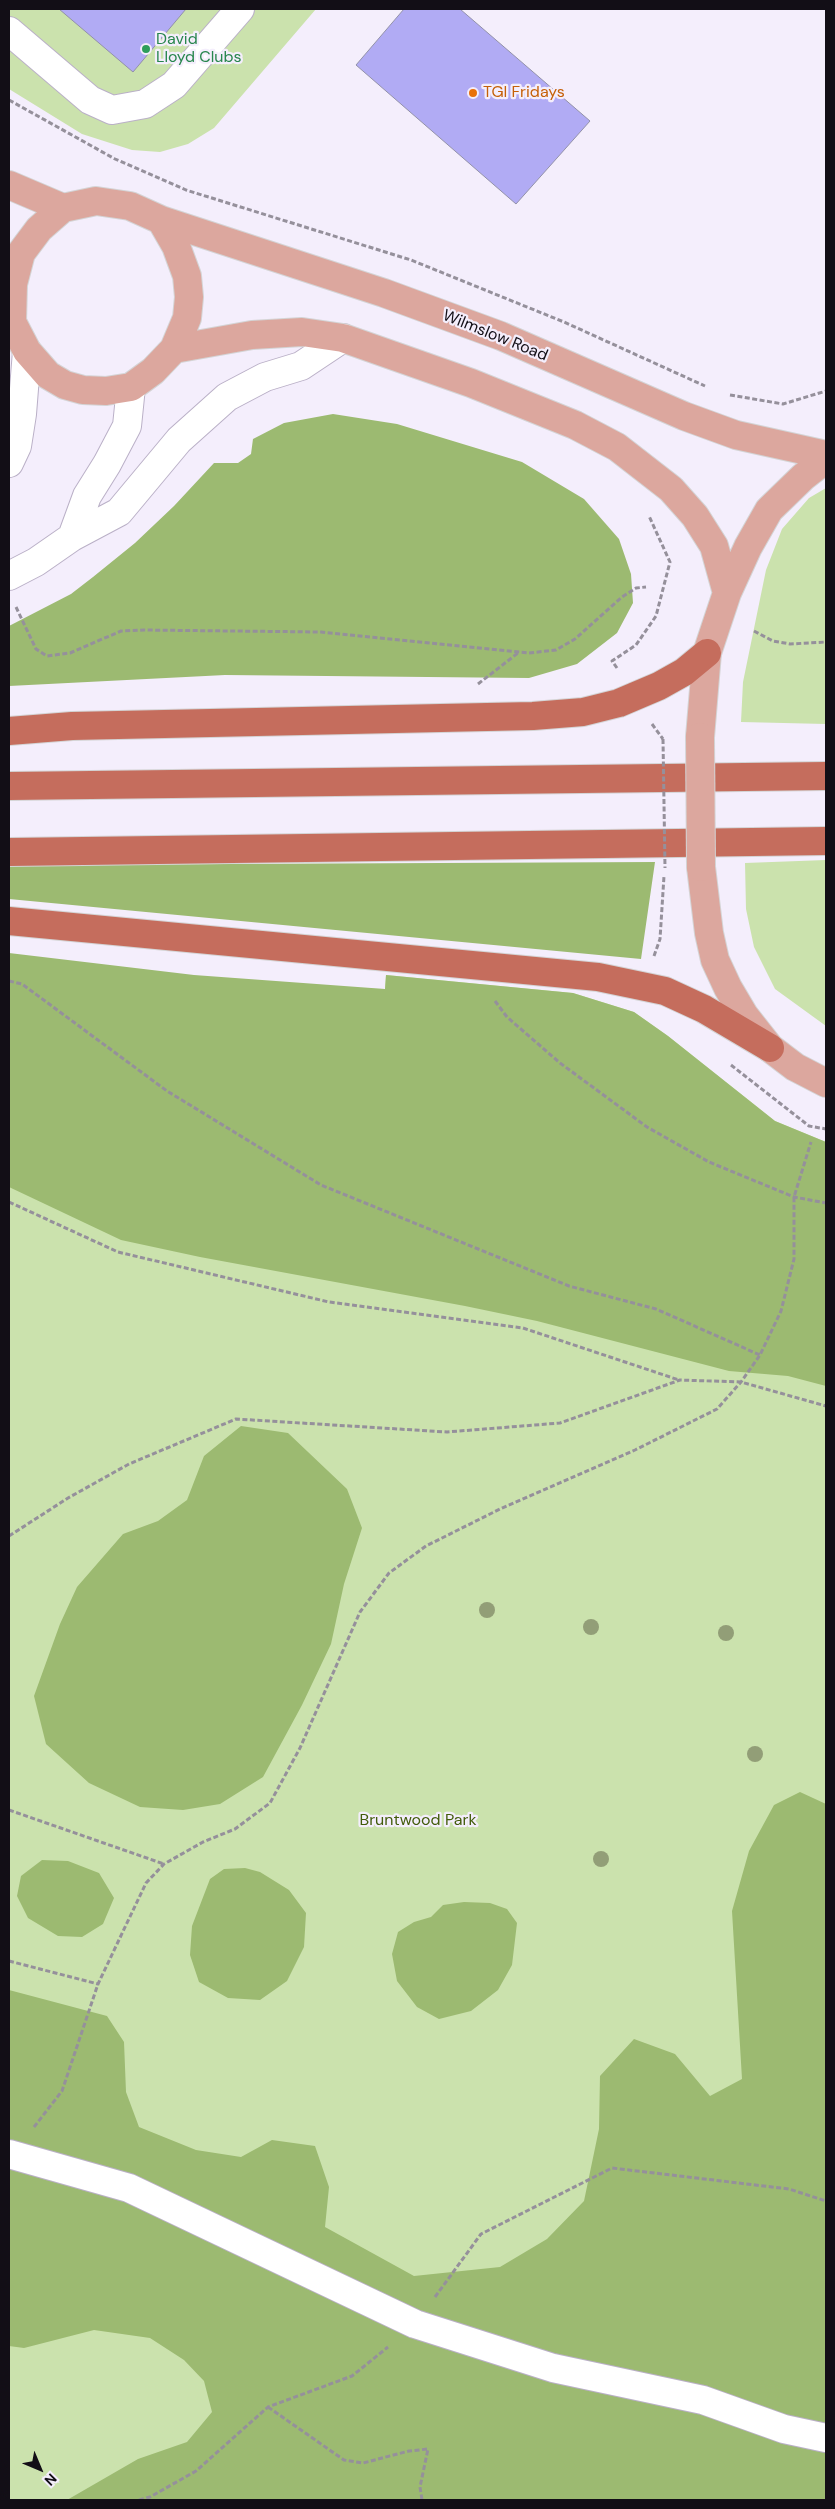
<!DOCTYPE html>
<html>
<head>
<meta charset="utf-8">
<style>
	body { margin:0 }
	#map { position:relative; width:835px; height:2509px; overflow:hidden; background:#f4eefc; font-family:"DM Sans",sans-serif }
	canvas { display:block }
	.frame { position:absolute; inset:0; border:10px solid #120e16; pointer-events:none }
	.north { position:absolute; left:15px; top:2444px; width:50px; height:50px; -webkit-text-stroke:4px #f4eefc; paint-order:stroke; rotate:135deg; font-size:14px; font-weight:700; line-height:20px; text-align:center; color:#120e16 }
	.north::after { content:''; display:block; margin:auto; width:18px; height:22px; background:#120e16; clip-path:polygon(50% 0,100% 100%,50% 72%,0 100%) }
</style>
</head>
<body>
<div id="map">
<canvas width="835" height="2509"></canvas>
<div class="frame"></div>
<div class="north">N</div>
</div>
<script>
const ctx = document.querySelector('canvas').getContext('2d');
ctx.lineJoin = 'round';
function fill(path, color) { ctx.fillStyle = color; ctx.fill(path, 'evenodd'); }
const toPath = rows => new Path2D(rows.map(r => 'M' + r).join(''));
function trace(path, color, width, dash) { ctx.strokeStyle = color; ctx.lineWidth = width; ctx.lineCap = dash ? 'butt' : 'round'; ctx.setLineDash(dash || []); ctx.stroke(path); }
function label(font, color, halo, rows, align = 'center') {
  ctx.font = font + ' "DM Sans",sans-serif'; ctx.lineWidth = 4.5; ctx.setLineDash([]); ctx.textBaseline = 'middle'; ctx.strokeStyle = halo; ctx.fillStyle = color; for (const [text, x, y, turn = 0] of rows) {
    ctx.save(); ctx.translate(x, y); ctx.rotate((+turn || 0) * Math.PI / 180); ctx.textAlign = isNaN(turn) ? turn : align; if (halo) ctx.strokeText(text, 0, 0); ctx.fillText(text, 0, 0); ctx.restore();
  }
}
fill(toPath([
	[9,9,316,9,214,128,188,144,160,152,132,150,82,134,9,89],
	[826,488,826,724,741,722,743,682,766,570,782,529,809,498],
	[826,860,826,1026,775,989,754,947,746,909,745,863],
	[386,975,573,993,634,1012,668,1036,775,1121,826,1142,826,2500,9,2500,9,982,385,989]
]), '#cbe2ad');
fill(toPath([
	[333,414,397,424,522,462,584,499,619,539,631,574,633,603,617,633,577,664,529,678,225,675,9,686,9,626,71,594,93,577,135,543,174,506,214,463,238,463,251,454,253,439,284,423],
	[655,862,641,959,9,899,9,865],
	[9,953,194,975,385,989,386,975,573,993,634,1012,668,1036,775,1121,826,1142,826,1386,788,1376,729,1371,537,1321,465,1306,200,1257,121,1240,9,1187],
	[241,1426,288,1433,347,1489,362,1528,344,1584,331,1644,302,1705,263,1777,220,1804,183,1810,140,1807,89,1783,46,1744,34,1696,60,1624,77,1587,123,1534,158,1521,187,1500,204,1456],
	[800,1792,826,1804,826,2500,67,2500,138,2459,187,2442,212,2412,204,2381,184,2360,150,2338,94,2330,24,2348,9,2346,9,1990,107,2016,124,2042,126,2092,139,2127,196,2150,241,2157,272,2140,315,2146,329,2187,325,2227,414,2276,500,2267,547,2239,584,2201,599,2129,600,2076,634,2039,675,2054,710,2096,742,2079,732,1911,749,1851,774,1805],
	[42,1860,68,1861,99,1873,114,1898,103,1924,82,1937,58,1936,28,1918,17,1896,21,1876],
	[245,1868,260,1872,289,1890,306,1913,304,1947,287,1981,260,2000,228,1998,199,1982,190,1955,192,1926,210,1879,224,1869],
	[464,1902,490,1903,507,1909,517,1923,512,1965,498,1990,471,2011,439,2019,417,2007,397,1981,392,1954,398,1932,414,1922,431,1917,443,1905]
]), '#9cba71');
const building = toPath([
	[59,9,186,9,133,72,59,9],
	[404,9,460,9,590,121,516,204,356,65,404,9]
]);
fill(building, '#b1abf4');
trace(building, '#9291a8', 1);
const minor = toPath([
	[9,31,90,100,112,110,145,104,174,85,240,9],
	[9,463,17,446,22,414,27,351],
	[72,537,119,512,179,440,227,397,265,377,301,366,343,338],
	[9,576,36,562,72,537,87,496,107,464,127,426,131,387],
	[9,2154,129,2188,415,2324,553,2368,703,2400,784,2429,826,2438]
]);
const major = toPath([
	[9,185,63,208],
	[161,220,176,246,187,276,189,297,187,318,174,349,153,371,131,387,106,391,83,390,65,385,48,375,27,351,12,322,13,284,21,253,39,229,63,208,96,201,130,206,161,220,384,293,501,336,684,416,736,435,826,455],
	[174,349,252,335,302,332,343,338,471,383,575,425,617,447,671,489,695,516,714,546,727,593],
	[700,737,707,653,727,593,748,547,769,510,803,477,826,459],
	[701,867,709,933,715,960,728,988,744,1015,770,1048,795,1067,826,1083]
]);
const highway = toPath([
	[9,731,72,726,533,716,583,712,619,703,659,686,684,672,707,653],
	[9,786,826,776],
	[9,852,826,841],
	[9,921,598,977,665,991,704,1009,770,1048]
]);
trace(minor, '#bab0c7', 30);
trace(major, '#d4d4d5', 30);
trace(highway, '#d4d4d5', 30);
trace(toPath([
	[9,100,115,159,186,190,411,260,564,322,705,386],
	[730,395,783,404,826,391],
	[16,607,36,649,47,656,70,653,121,631,144,630,321,632,529,653,556,650,575,639,622,597,636,588,646,587],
	[754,631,773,641,790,644,826,642],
	[617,668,612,661,636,645,656,616,670,562,649,516],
	[478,684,518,653],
	[652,724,663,739],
	[654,956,660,939,664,876],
	[9,981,22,984,167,1091,321,1185,569,1286,656,1309,760,1355],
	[495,1001,507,1017,560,1063,647,1127,709,1162,794,1197,826,1203],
	[731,1065,809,1126,826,1129],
	[9,1202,118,1252,329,1302,523,1328,679,1380],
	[9,1536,68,1498,129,1464,236,1419,447,1432,560,1423,680,1380,741,1382,826,1406],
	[9,1810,164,1864],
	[9,1961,98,1984],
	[34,2127,62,2091,98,1984,146,1883,164,1864,203,1842,235,1829,270,1803,300,1748,360,1612,389,1573,426,1546,502,1508,635,1450,717,1409,741,1382,760,1355,781,1311,794,1259,794,1197,811,1142],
	[435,2297,481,2234,612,2168,789,2189,826,2201],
	[268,2407,344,2460,363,2463,409,2451,428,2449,420,2487,422,2500],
	[139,2500,150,2497,196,2471,268,2407,352,2376,388,2347]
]), '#95909b', 3, [5, 2.5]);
trace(minor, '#fff', 28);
trace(major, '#dca79e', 28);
trace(highway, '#c56d5d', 28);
const majorBridge = toPath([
	[700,737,701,867]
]);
trace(majorBridge, '#d4d4d5', 30, []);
trace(toPath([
	[663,739,665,868]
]), '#95909b', 3, [5, 2.5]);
trace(majorBridge, '#dca79e', 28);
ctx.fillStyle = '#929e77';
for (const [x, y] of [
	[487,1610],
	[591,1627],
	[726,1633],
	[755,1754],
	[601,1859]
]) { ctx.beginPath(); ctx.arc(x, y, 8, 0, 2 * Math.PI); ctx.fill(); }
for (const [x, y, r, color] of [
	[146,49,5,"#2e9e5b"],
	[473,93,5,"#e8710a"]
]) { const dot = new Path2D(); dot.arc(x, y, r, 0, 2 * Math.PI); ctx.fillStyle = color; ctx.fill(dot); trace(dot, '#f4eefc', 2); }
label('16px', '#27864d', '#f4eefc', [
	["David",156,40],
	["Lloyd Clubs",156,58]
], 'left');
label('16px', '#c56008', '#f4eefc', [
	["TGI Fridays",483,93]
], 'left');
label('16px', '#120e16', '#f4eefc', [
	["Wilmslow Road",495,336,22]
]);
label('16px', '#425c0b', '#f4eefc', [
	["Bruntwood Park",418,1821]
]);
</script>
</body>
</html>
